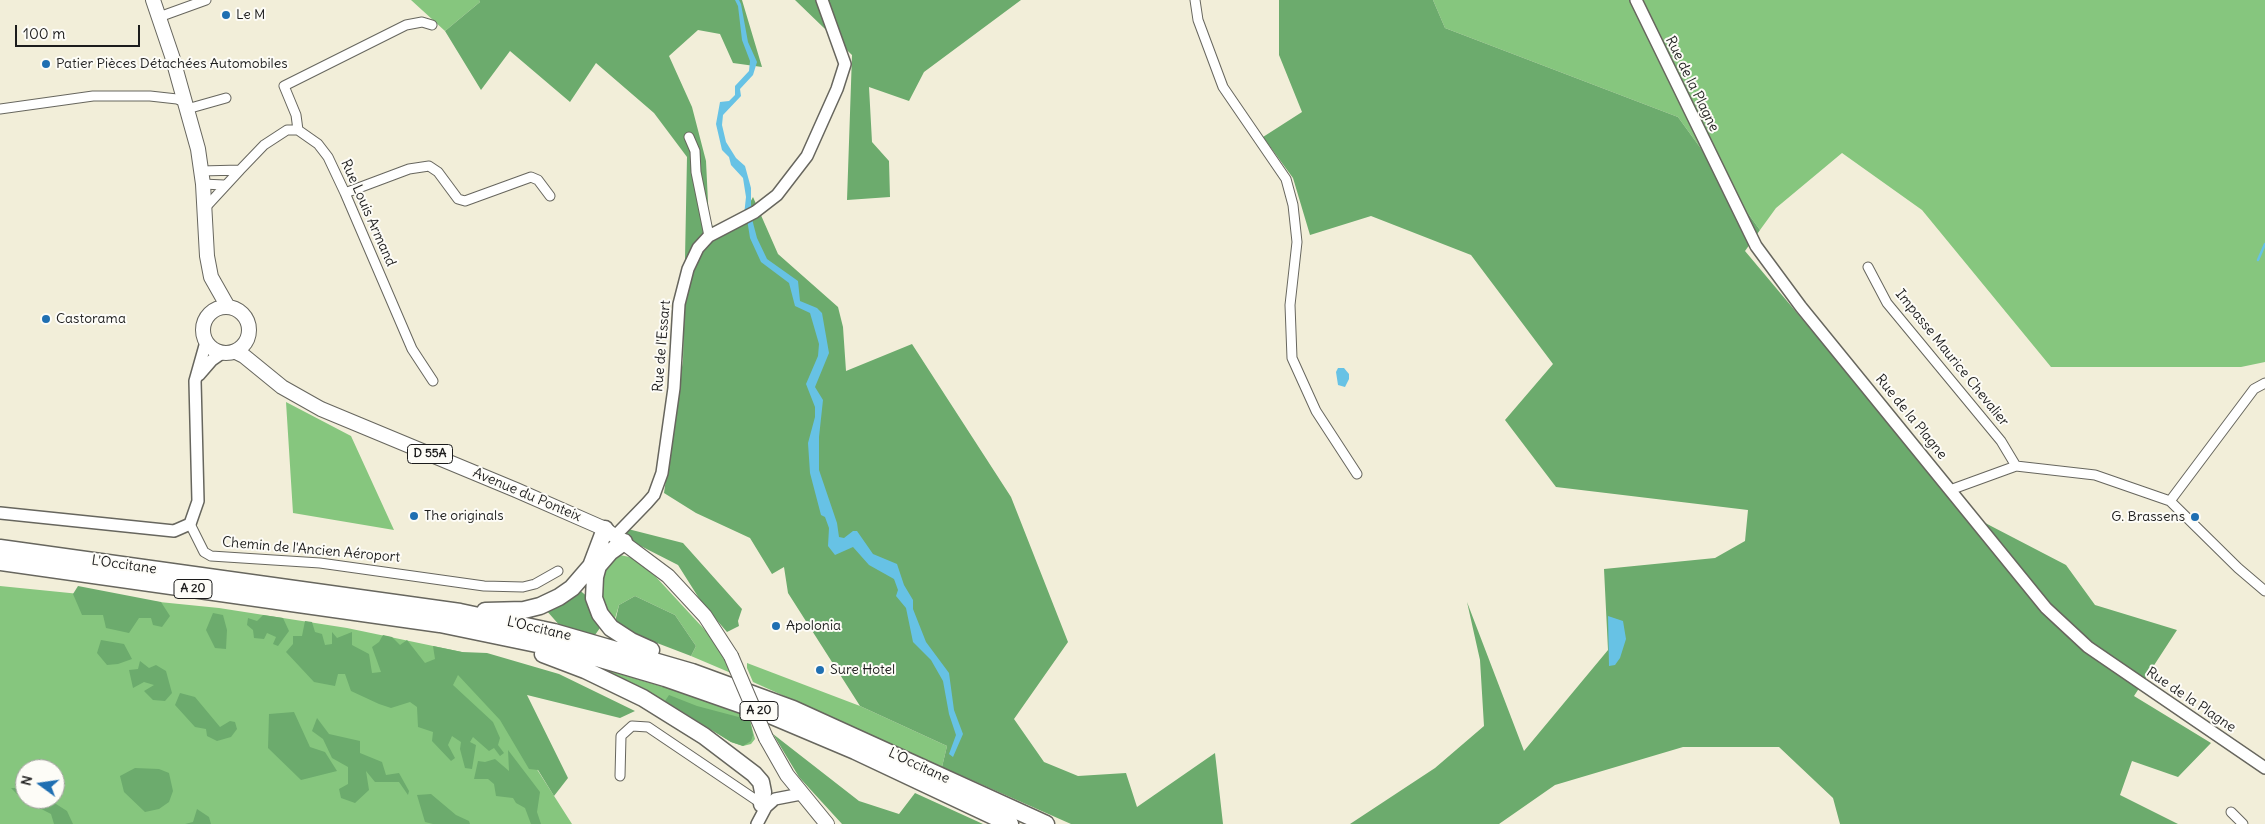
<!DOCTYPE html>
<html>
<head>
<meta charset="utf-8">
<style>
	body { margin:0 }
	#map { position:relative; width:2265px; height:824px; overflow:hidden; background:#f2eed9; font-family:Delius,sans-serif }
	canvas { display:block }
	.north { position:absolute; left:15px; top:759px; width:50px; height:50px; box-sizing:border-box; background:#fdfcf7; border:1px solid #a3a29f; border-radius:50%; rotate:284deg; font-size:14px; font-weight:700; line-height:20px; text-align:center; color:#1c1c1c }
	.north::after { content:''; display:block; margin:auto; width:18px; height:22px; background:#1f6fb2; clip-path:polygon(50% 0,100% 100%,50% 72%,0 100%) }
	.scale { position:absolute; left:15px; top:25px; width:125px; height:22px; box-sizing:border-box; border:2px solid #1c1c1c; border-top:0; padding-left:6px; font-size:15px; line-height:18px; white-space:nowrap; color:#1c1c1c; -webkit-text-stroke:4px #fdfcf7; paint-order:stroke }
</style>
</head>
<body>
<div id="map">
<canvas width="2265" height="824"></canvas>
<div class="north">N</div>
<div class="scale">100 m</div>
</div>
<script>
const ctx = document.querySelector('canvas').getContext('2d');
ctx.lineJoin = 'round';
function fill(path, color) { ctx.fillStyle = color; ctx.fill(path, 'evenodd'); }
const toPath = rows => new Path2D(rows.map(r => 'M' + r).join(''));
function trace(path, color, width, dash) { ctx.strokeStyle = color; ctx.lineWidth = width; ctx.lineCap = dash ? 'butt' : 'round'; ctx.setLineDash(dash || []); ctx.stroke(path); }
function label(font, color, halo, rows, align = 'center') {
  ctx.font = font + ' Delius,sans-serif'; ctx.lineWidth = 4; ctx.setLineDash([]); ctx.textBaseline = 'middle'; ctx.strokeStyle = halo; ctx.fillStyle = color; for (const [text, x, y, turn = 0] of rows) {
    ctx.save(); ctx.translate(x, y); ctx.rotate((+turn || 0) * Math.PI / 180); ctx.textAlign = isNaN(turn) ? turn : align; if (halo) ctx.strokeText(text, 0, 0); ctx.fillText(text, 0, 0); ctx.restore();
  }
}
fill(toPath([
	[411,0,479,0,480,2,445,31],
	[1433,0,2265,0,2265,362,2241,367,2051,367,1922,210,1842,153,1776,208,1760,230,1678,117,1445,28],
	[286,402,351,436,394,530,293,513],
	[620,555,634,558,656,577,716,642,731,673,691,656,696,646,675,615,635,596,619,605,614,622,602,609,601,567],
	[0,586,219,608,347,628,462,652,572,824,0,824],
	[25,769,55,769,55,799,25,799],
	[579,662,674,690,749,717,755,739,751,744,743,746,731,742,665,701],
	[747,663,860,706,947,746,942,767,753,682,747,668]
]), '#86c67e');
fill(toPath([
	[479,0,742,0,762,67,733,63,720,34,698,30,669,56,692,107,706,161,709,223,723,234,738,225,753,197,778,254,838,307,843,327,846,371,912,344,1011,497,1068,642,1014,719,1044,762,1078,776,1126,773,1137,807,1215,753,1223,824,1071,824,942,767,947,746,860,706,788,593,784,567,772,574,750,538,696,513,664,493,683,360,687,157,654,113,596,63,570,102,510,51,481,90,445,31,480,2],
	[795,0,1021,0,924,72,909,101,869,87,872,142,889,161,890,197,847,200,852,55],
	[1279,0,1433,0,1445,28,1678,117,1760,230,1745,251,1964,512,2066,565,2095,605,2177,630,2134,696,2211,743,2178,777,2132,761,2120,795,2178,824,1840,824,1833,798,1779,747,1683,747,1555,785,1499,824,1350,824,1435,768,1484,726,1480,660,1467,602,1524,751,1608,650,1604,569,1715,558,1745,541,1748,510,1556,487,1505,420,1553,364,1471,255,1371,216,1310,235,1293,178,1263,137,1302,112,1279,55],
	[628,529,683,543,742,609,738,621,739,626,727,632,702,603,678,565,625,538],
	[78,586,161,602,170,616,162,627,153,625,151,618,139,618,129,633,106,628,103,615,82,615,73,594],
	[578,589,588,597,602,625,595,635,561,627,546,610],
	[635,596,675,615,696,646,691,656,623,630,615,622,619,605],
	[213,613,223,615,227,630,226,649,215,648,206,630],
	[263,615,283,618,289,631,278,646,273,644,276,637,267,633,264,639,254,638,253,630,247,625,248,618,257,621],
	[305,621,312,622,315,632,322,634,325,645,332,644,332,632,337,638,352,632,352,645,369,654,372,673,381,672,372,647,379,642,383,635,392,637,400,645,407,640,425,663,435,659,433,646,462,652,487,653,559,674,635,711,620,718,527,695,568,778,554,796,538,770,529,769,500,720,458,675,453,685,493,722,500,738,498,745,504,753,500,756,494,748,489,751,473,737,470,742,476,745,472,769,465,768,460,749,461,742,452,736,448,745,455,758,451,761,432,741,433,732,418,727,417,707,410,702,391,708,379,704,351,691,345,674,338,674,335,686,314,682,286,652,293,644,293,636,302,636],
	[101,640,124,644,132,659,118,664,107,665,97,653],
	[140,661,149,668,156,665,166,671,172,693,165,701,153,700,144,691,154,685,144,682,133,688,129,670,138,669],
	[180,693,195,697,220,727,230,721,235,722,237,729,231,737,217,741,207,736,206,729,195,727,175,705],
	[669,695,697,706,750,720,753,735,751,741,743,746,731,742,665,701],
	[294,712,310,747,325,752,337,771,301,780,268,748,269,714],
	[317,718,329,734,360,741,360,753,382,762,386,775,399,773,409,791,408,795,399,782,375,782,366,771,369,790,355,803,341,798,339,789,348,784,348,767,332,758,323,739,312,731],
	[773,734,859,801,899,814,915,793,983,824,842,824,799,777],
	[508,750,540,792,537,812,541,824,531,824,525,808,516,803,513,798,496,796,494,784,488,779,474,779,478,761,485,762,495,759,509,771],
	[135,768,159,769,169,773,173,791,169,802,159,809,145,812,124,792,120,776],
	[23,779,25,799,44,799,56,804,67,811,73,824,54,824,51,814,22,799,11,788,21,788],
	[431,794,456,815,469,821,470,824,433,824,425,822,417,795],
	[197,809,209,817,211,824,185,824,193,822]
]), '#6cab6d');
fill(toPath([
	[735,0,739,0,741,4,748,42,757,62,753,75,740,89,741,96,723,115,722,125,726,142,736,158,745,166,751,188,751,211,744,215,746,197,743,178,731,165,729,157,722,150,716,124,720,102,729,101,735,95,735,86,749,71,750,61,742,40,738,6],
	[747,219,752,219,757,238,767,259,798,281,800,301,817,308,822,313,829,353,815,387,823,400,819,437,819,470,837,523,839,537,844,538,853,531,857,531,873,554,897,564,904,585,913,600,913,609,926,642,949,673,954,710,963,734,953,757,949,754,956,735,949,714,943,681,931,660,913,642,906,608,896,596,898,590,894,579,869,565,853,547,835,555,828,546,829,528,825,517,821,515,810,473,808,443,815,417,815,407,806,384,818,356,819,344,810,313,795,306,789,283,761,262,750,238],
	[1338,368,1344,368,1349,374,1349,379,1345,387,1338,385,1336,372],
	[1608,616,1623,621,1626,639,1620,658,1615,665,1609,666]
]), '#67c2e5');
trace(toPath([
	[2258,260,2265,244]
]), '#67c2e5', 2.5);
const minor = toPath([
	[1195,0,1198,20,1223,87,1286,179,1293,205,1297,242,1290,305,1292,358,1316,411,1357,474],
	[159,17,206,0],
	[0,109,93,96,150,96,177,99,185,102],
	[187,109,226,98],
	[298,130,296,115,284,86,406,25,422,22,432,25],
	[689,137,695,151,696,172,709,236],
	[240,170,264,145,287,130,298,130,318,144,328,157,345,193,412,349,433,381],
	[201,171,240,170,204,209],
	[203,184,224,185],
	[345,193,409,169,429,166,438,172,458,199,465,201,531,177,538,180,550,196],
	[1868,267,1887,303,2001,441,2016,466],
	[1950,490,2016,466,2095,475,2170,501,2238,568,2265,591],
	[2170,501,2254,389,2265,383],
	[190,524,204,552,211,556,320,563,484,586,523,587,535,584,558,571],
	[620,776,621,736,632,726,648,727,762,804],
	[2231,812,2243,824]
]);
const tertiary = toPath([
	[1636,0,1756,246,1801,307,2046,608,2088,647,2265,768],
	[199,375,212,360,222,353],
	[0,513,174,531,190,524,198,501,195,381,206,342],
	[615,536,647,503,654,495,662,473,674,388,679,304,688,269,698,248,709,236,755,212,777,195,807,156,837,89,845,64,822,0],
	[757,824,766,807,775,799,801,794]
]);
const primary = toPath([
	[153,0,172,56,198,149,203,184,207,256,211,277,228,307],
	'203 330a23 23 0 1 1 46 0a23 23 0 1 1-46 0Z',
	[236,352,244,356,282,387,321,409,516,490,605,529,668,576,705,616,731,656],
	[766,738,787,775,827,824]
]);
const motorway = toPath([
	[624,542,610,552,598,566,595,577,594,598,600,614,611,628,631,641,651,650],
	[0,548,460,612,554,632,692,672,793,709,1046,824],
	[0,562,440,624,580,653,665,678,765,713,855,751,1010,824],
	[485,611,524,610,540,606,559,597,572,588,591,566,605,529],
	[543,654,585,670,643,698,704,736,754,774,761,782,763,792,762,804]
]);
trace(minor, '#67665e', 11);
trace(tertiary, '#67665e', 14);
trace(primary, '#67665e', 16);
trace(motorway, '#67665e', 19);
trace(minor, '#fff', 9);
trace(tertiary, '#fff', 11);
trace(primary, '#fff', 14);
trace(motorway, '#fff', 16);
const primaryBridge = toPath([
	[731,656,766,738]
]);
trace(primaryBridge, '#67665e', 16, []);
trace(primaryBridge, '#fff', 14);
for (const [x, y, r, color] of [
	[226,15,5,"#1f6fb2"],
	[46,64,5,"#1f6fb2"],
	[46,319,5,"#1f6fb2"],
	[414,516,5,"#1f6fb2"],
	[2195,517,5,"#1f6fb2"],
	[776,626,5,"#1f6fb2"],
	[820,670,5,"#1f6fb2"]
]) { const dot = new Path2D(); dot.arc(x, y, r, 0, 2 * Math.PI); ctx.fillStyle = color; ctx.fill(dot); trace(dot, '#fdfcf7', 2); }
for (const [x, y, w] of [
	[430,454,45],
	[193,589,38],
	[759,711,38]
]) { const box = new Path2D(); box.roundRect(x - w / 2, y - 9.5, w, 19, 4); ctx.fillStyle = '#fdfcf7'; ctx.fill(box); trace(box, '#1c1c1c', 1); }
label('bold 12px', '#1c1c1c', null, [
	["D 55A",430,454],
	["A 20",193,589],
	["A 20",759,711]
]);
label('14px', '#1c1c1c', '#fdfcf7', [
	["Le M",236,15],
	["Patier Pièces Détachées Automobiles",56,64],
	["Castorama",56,319],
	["The originals",424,516],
	["G. Brassens",2185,517,"right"],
	["Apolonia",786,626],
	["Sure Hotel",830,670]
], 'left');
label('14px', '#1c1c1c', '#fdfcf7', [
	["Rue de la Plagne",1692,84,64],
	["Rue Louis Armand",368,213,66],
	["Rue de l'Essart",662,346,-85],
	["Impasse Maurice Chevalier",1952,358,51],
	["Rue de la Plagne",1911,417,51],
	["Avenue du Ponteix",527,495,23],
	["Chemin de l'Ancien Aéroport",311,550,5],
	["L'Occitane",124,565,8],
	["L'Occitane",539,629,13],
	["Rue de la Plagne",2191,700,34],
	["L'Occitane",919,766,25]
]);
</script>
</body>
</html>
